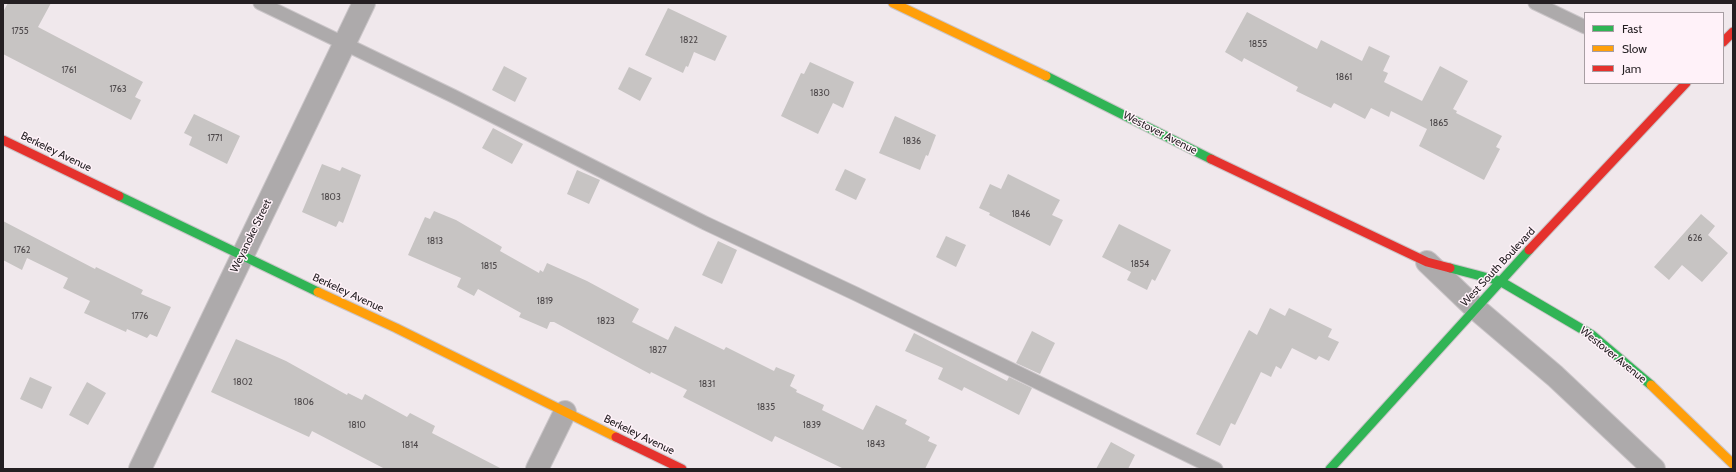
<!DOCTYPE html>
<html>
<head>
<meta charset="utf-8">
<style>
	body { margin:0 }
	#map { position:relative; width:1736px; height:472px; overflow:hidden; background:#f0e8ec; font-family:Cabin,sans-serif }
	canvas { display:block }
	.frame { position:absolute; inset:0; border:4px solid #241f22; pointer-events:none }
	.legend { position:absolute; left:1584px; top:12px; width:140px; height:72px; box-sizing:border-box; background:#fff2f9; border:1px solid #a79ea3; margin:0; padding:5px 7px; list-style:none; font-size:12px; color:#241f22 }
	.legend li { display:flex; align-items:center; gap:8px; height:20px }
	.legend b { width:20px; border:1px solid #a79ea3 }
</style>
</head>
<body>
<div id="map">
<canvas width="1736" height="472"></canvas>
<div class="frame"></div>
<ul class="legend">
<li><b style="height:5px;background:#30b455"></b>Fast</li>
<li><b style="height:5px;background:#ff9f0a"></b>Slow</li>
<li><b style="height:5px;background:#e5322d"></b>Jam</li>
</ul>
</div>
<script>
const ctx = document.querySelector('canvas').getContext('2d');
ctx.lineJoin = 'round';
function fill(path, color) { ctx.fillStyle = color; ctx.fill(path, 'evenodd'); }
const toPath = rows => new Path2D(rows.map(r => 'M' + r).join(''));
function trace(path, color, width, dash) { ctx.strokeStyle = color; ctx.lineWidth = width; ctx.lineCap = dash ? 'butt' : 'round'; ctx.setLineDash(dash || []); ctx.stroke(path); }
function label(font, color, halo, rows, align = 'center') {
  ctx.font = font + ' Cabin,sans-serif'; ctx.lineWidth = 3; ctx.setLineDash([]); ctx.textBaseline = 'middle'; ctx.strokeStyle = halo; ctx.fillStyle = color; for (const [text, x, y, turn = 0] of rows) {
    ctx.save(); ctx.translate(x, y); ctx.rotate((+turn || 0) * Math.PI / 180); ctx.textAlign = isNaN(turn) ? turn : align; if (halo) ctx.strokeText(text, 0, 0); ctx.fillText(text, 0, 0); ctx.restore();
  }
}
fill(toPath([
	[8,3,51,3,38,27,143,82,135,97,141,100,131,120,3,54,3,12],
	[668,8,727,36,715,61,694,52,688,67,686,66,683,73,645,55],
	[1247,12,1317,49,1321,40,1362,61,1369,46,1390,56,1383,71,1388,73,1384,82,1422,101,1440,66,1468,81,1453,109,1457,111,1456,113,1502,136,1496,147,1500,149,1484,180,1419,146,1427,129,1391,111,1389,117,1371,108,1365,119,1334,103,1331,108,1296,91,1298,87,1244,58,1242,62,1225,52],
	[810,62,854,82,843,108,833,103,818,134,781,116,801,73,804,74],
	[504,66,527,78,515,102,492,90],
	[629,67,652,78,640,101,618,89],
	[194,114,240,136,227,164,189,145,192,137,184,133],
	[895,116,936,135,928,156,926,155,920,170,879,153],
	[493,128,523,144,512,164,482,148],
	[322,164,340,171,342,167,361,175,343,223,339,221,336,227,302,212],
	[845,169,866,179,856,200,835,190],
	[577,170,600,180,589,204,567,194],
	[1008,174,1060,200,1052,215,1063,220,1050,246,989,215,990,213,979,208,990,184,1001,189],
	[434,211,456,220,502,247,500,251,539,273,540,270,543,272,547,263,587,281,639,309,632,322,668,340,675,326,724,350,726,347,774,371,776,367,795,375,790,386,797,390,796,392,824,405,822,410,863,430,876,405,907,420,905,424,930,437,928,441,937,445,925,469,844,469,775,436,772,442,683,397,687,390,651,372,650,374,554,322,550,322,547,329,519,317,521,313,478,289,474,296,457,287,461,278,408,255,425,217,430,219],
	[1701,214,1715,226,1708,235,1728,253,1702,282,1682,265,1669,280,1654,267],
	[3,221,95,269,96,267,143,290,141,294,171,307,157,337,150,334,147,338,127,329,126,332,84,313,90,301,63,288,68,278,27,258,22,270,3,260],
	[1119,224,1171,250,1155,281,1152,279,1147,290,1127,280,1131,272,1102,257],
	[946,236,966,245,956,267,936,257],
	[718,241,737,250,722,284,702,275],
	[1270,308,1285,316,1289,308,1332,329,1328,337,1339,342,1329,361,1319,356,1316,360,1292,348,1281,369,1276,366,1271,377,1261,372,1235,425,1231,423,1220,446,1196,434,1249,330,1257,335],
	[1032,331,1055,343,1040,374,1016,363],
	[914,333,1007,381,1009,377,1032,388,1019,415,964,387,962,391,938,379,943,368,905,351],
	[236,339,286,361,347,395,348,393,362,400,365,394,407,417,410,413,435,426,432,433,502,469,385,469,312,431,309,437,211,392],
	[30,377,52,387,42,409,20,399],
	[87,382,106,393,88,425,69,415],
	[1111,442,1135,455,1128,469,1096,469]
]), '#c7c4c3');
const lane = toPath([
	[260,3,453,96,705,223,856,294,1216,469],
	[1535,3,1585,27]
]);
const street = toPath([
	[1427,262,1475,308,1555,376,1654,469],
	[140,469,364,3],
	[537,469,565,412]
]);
const fast = toPath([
	[1046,76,1211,159],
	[119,196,318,292],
	[1450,268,1500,281,1592,335,1651,385],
	[1330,469,1529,250]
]);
const slow = toPath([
	[893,3,1046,76],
	[318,292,396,328,616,437],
	[1651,385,1733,464]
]);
const jam = toPath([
	[1723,42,1733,32],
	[3,140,119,196],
	[1211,159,1427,262,1450,268],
	[1529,250,1686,83],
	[616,437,682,469]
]);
trace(lane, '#cac5c8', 15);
trace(street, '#cac5c8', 24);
trace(fast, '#cac5c8', 11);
trace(slow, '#cac5c8', 11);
trace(jam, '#cac5c8', 11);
trace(lane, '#adaaab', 13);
trace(street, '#adaaab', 22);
trace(fast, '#30b455', 9);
trace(slow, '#ff9f0a', 9);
trace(jam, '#e5322d', 9);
label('9px', '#4d484a', null, [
	["1755",20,31],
	["1822",689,40],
	["1855",1258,44],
	["1761",69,70],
	["1861",1344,77],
	["1763",118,89],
	["1830",820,93],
	["1865",1439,123],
	["1771",215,138],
	["1836",912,141],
	["1803",331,197],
	["1846",1021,214],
	["626",1695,238],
	["1813",435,241],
	["1762",22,250],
	["1854",1140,264],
	["1815",489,266],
	["1819",545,301],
	["1776",140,316],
	["1823",606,321],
	["1827",658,350],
	["1802",243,382],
	["1831",707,384],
	["1806",304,402],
	["1835",766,407],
	["1810",357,425],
	["1839",812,425],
	["1843",876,444],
	["1814",410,445]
]);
label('11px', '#241f22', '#fff2f9', [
	["Westover Avenue",1160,133,27],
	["Berkeley Avenue",56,152,26],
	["Weyanoke Street",251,236,-64],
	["West South Boulevard",1498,267,-47],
	["Berkeley Avenue",348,293,25],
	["Westover Avenue",1613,355,39],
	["Berkeley Avenue",639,435,26]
]);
</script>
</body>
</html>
